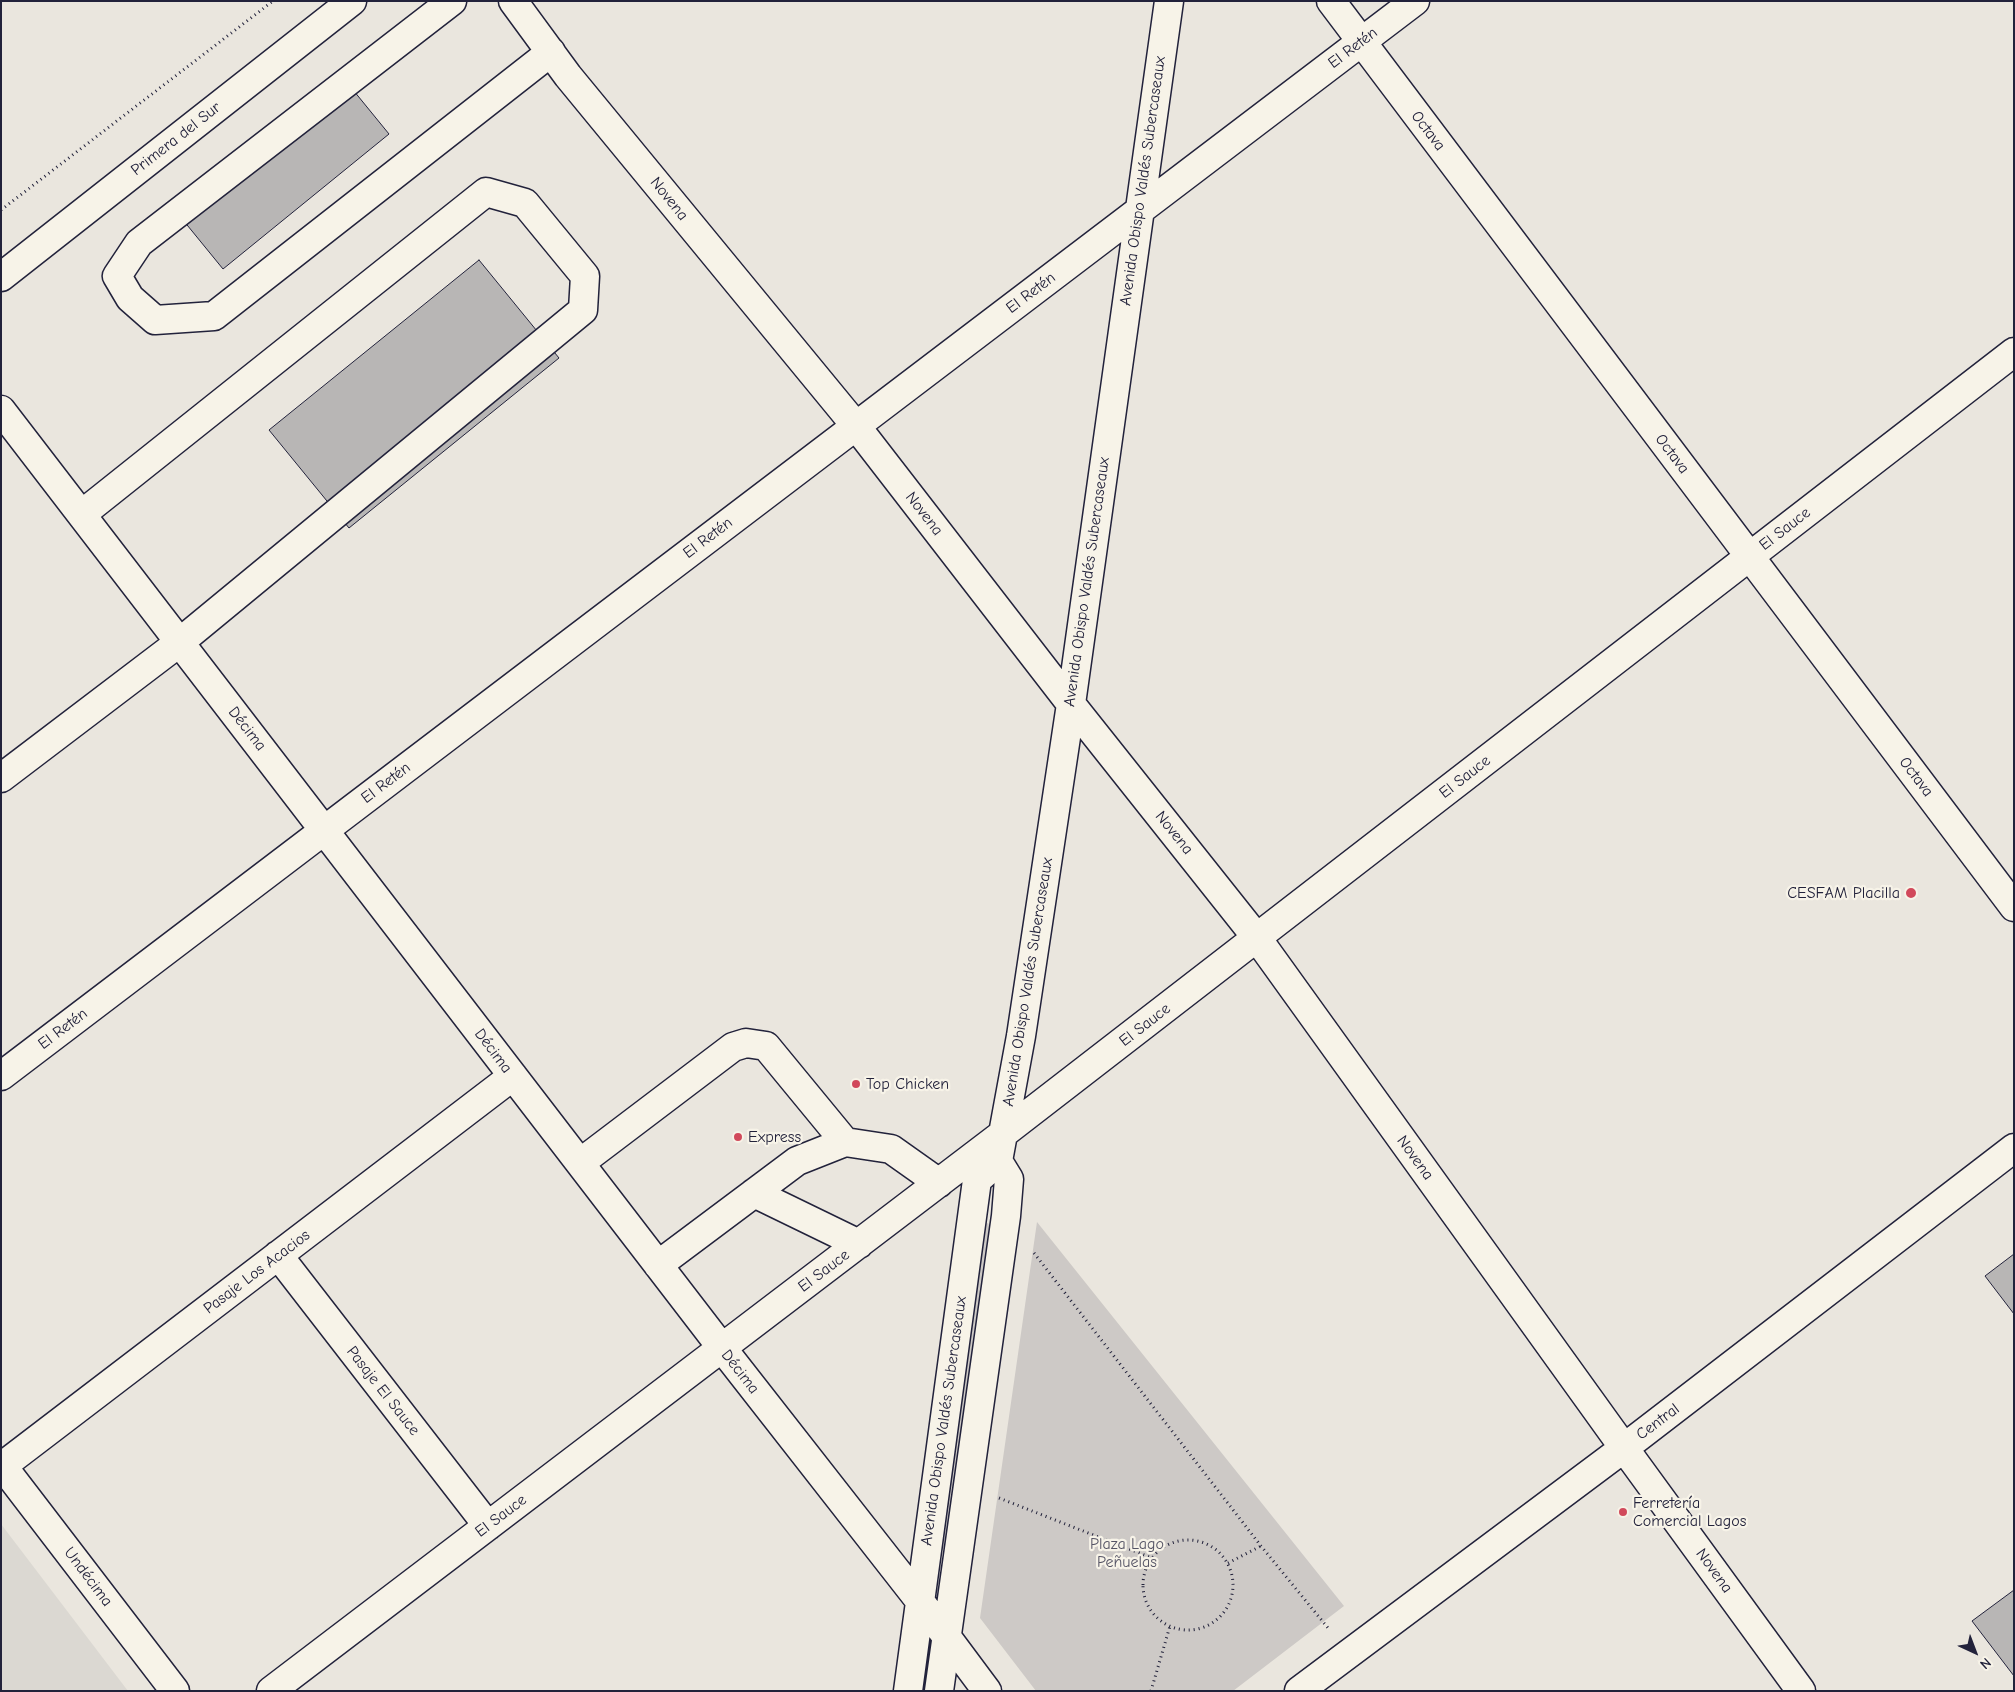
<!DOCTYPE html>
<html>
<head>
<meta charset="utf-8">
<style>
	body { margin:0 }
	#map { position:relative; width:2015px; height:1692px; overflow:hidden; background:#eae6de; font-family:"Comic Neue",sans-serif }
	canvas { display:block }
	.frame { position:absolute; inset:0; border:2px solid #22223b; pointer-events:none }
	.north { position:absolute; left:1950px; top:1627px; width:50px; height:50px; -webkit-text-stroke:4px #f7f3e8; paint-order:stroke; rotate:137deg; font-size:14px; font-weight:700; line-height:20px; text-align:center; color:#22223b }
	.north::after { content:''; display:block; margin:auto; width:18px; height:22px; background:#22223b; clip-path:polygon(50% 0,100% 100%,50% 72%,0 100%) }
</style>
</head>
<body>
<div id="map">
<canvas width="2015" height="1692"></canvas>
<div class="frame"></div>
<div class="north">N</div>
</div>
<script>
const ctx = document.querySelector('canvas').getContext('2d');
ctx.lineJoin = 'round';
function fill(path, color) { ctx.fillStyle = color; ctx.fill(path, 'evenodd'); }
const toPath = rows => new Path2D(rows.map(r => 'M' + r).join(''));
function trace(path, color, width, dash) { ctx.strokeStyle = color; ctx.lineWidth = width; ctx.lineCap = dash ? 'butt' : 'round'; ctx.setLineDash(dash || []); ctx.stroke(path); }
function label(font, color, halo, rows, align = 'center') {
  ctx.font = font + ' "Comic Neue",sans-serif'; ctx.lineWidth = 4.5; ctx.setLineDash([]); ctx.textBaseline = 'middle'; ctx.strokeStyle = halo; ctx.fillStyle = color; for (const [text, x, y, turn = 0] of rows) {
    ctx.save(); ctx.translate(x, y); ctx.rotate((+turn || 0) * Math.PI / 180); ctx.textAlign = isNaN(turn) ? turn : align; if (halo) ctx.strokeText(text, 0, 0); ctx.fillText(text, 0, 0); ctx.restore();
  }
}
fill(toPath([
	[1,1524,128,1691,1,1691]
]), '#dbd8d2');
fill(toPath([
	[1037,1222,1344,1606,1233,1691,1036,1691,980,1618],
	[988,1223,990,1227,944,1548,941,1552,985,1224]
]), '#cdc9c6');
const building = toPath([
	[349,85,389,134,223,269,183,220,349,85],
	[479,260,559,358,349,528,269,430,479,260],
	[2014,1254,2014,1314,1985,1276,2014,1254],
	[2014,1590,2014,1676,1972,1621,2014,1590]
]);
fill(building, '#b8b6b5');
trace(building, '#22223b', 1);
const minor = toPath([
	[452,1,139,243,117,276,130,298,155,320,214,316,551,52],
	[513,1,568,76,856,426,1071,704,1257,938,1624,1448,1801,1691],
	[1331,1,2014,907],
	[1,410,722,1348,920,1601,987,1691],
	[1,778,180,642,583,310,585,276,525,203,486,192,82,514],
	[1,1076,1415,1],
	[580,1163,733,1047,746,1043,766,1046,845,1142],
	[754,1193,859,1244],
	[278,1255,488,1526],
	[658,1265,797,1161,845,1142,891,1149,939,1183],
	[1,1464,175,1691],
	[1,1467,513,1076],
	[271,1691,1004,1133,2014,352],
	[908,1691,977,1180,998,1161,1021,1036,1071,704,1169,1],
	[939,1691,1006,1216,1009,1179,998,1161],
	[1299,1691,1624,1448,2014,1148]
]);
const major = toPath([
	[1,277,352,1]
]);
trace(minor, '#22223b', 31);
trace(major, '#22223b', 31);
trace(toPath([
	[1,210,273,1],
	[1034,1253,1261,1546,1328,1628],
	[999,1498,1152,1558],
	'1143 1585a45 45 0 1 1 90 0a45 45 0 1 1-90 0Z',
	[1228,1563,1261,1546],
	[1151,1691,1170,1626]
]), '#22223b', 3, [1, 4]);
trace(minor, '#f7f3e8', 28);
trace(major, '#f7f3e8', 28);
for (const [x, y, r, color] of [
	[1911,893,6,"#d1495b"],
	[856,1084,5,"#d1495b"],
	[738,1137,5,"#d1495b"],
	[1623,1512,5,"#d1495b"]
]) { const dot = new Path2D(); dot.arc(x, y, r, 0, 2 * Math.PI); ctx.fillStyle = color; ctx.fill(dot); trace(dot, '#f7f3e8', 2); }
label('16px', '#22223b', '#f7f3e8', [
	["El Retén",1353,48,-37],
	["Octava",1428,131,53],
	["Primera del Sur",176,139,-38],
	["Avenida Obispo Valdés Subercaseaux",1143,181,-82],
	["Novena",669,199,51],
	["El Retén",1031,293,-37],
	["Octava",1672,454,53],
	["Novena",924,514,52],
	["El Sauce",1785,529,-38],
	["El Retén",708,538,-37],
	["Avenida Obispo Valdés Subercaseaux",1087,582,-82],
	["Décima",247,729,52],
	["El Sauce",1465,777,-38],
	["Octava",1916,777,53],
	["El Retén",386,783,-37],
	["Novena",1174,833,51],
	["Avenida Obispo Valdés Subercaseaux",1028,982,-81],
	["El Sauce",1145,1025,-38],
	["El Retén",63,1029,-37],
	["Décima",493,1051,53],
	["Novena",1415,1158,54],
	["El Sauce",824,1271,-37],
	["Pasaje Los Acacios",257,1272,-37],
	["Décima",740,1372,52],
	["Pasaje El Sauce",383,1391,52],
	["Avenida Obispo Valdés Subercaseaux",944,1421,-82],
	["Central",1658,1422,-37],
	["El Sauce",501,1516,-37],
	["Novena",1714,1571,54],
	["Undécima",88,1577,53]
]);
label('16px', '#22223b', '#f7f3e8', [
	["CESFAM Placilla",1900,893,"right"],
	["Top Chicken",866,1084],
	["Express",748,1137],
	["Ferretería",1633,1503],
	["Comercial Lagos",1633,1521]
], 'left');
label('16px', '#555465', '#f7f3e8', [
	["Plaza Lago",1127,1544],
	["Peñuelas",1127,1562]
]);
</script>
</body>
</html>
